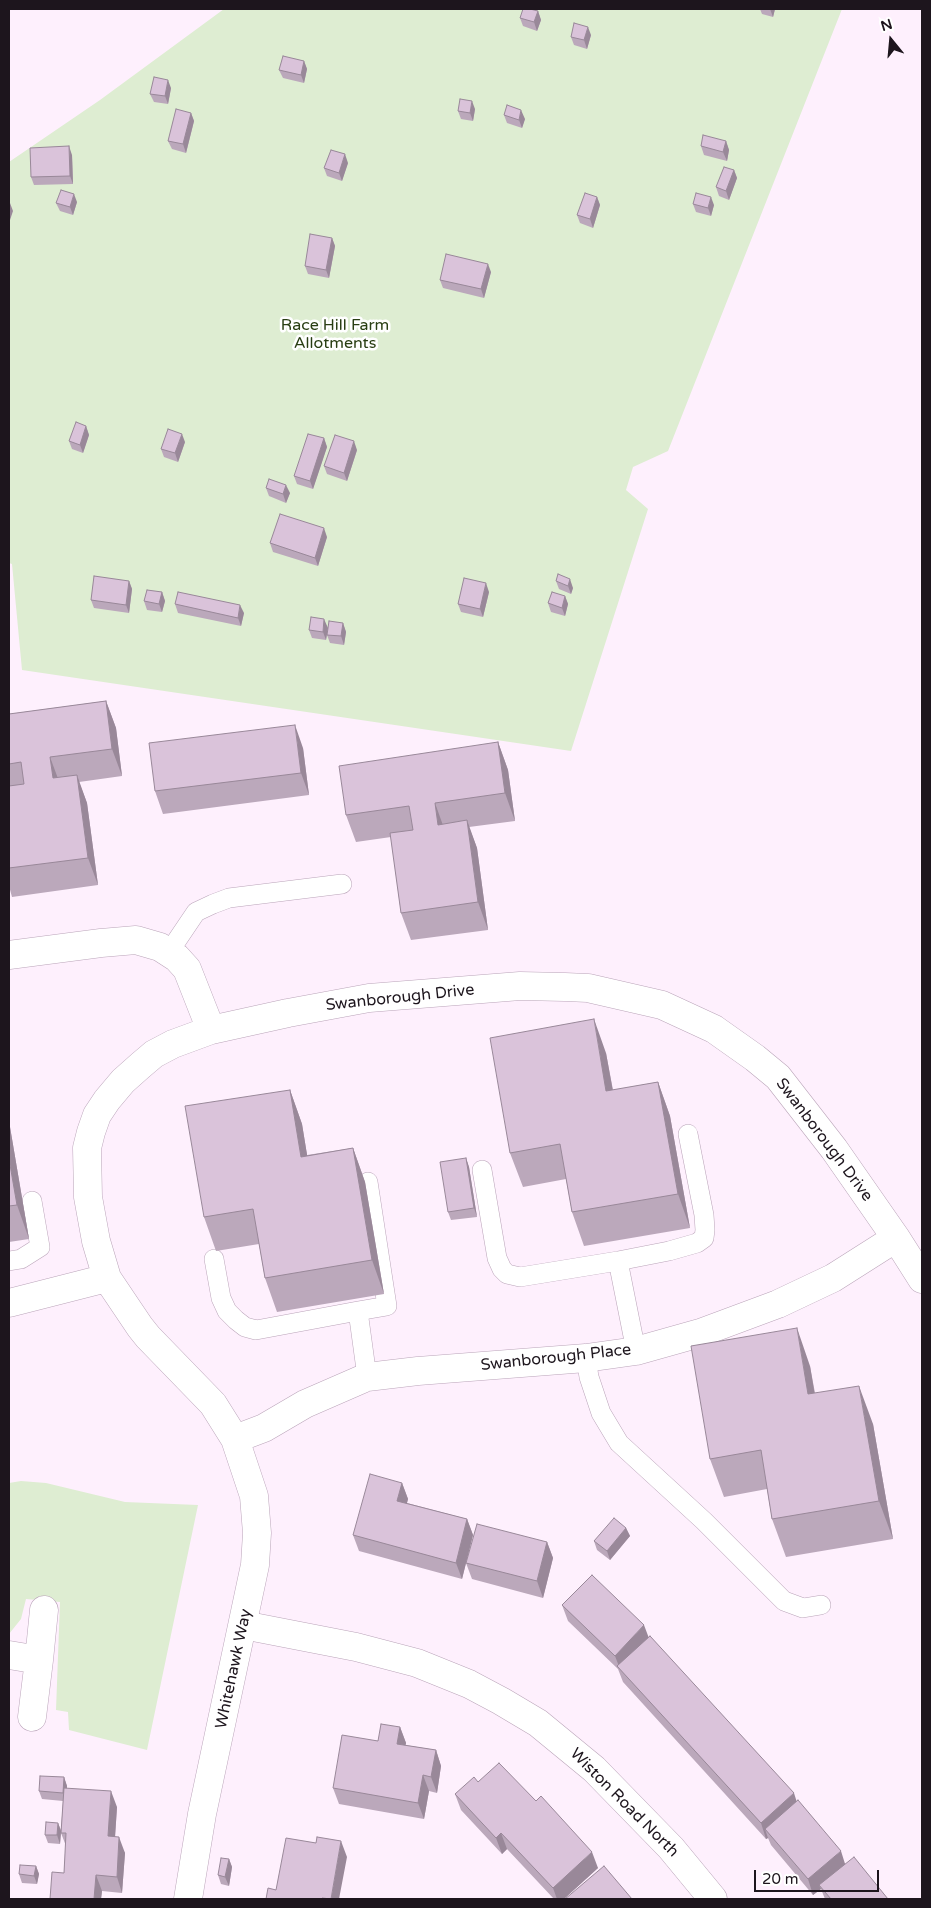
<!DOCTYPE html>
<html>
<head>
<meta charset="utf-8">
<style>
	body { margin:0 }
	#map { position:relative; width:931px; height:1908px; overflow:hidden; background:#fef0fd; font-family:"Varela Round",sans-serif }
	canvas { display:block }
	.frame { position:absolute; inset:0; border:10px solid #1d151d; pointer-events:none }
	.north { position:absolute; left:866px; top:15px; width:50px; height:50px; -webkit-text-stroke:4px #fff; paint-order:stroke; rotate:343deg; font-size:14px; font-weight:700; line-height:20px; text-align:center; color:#1d151d }
	.north::after { content:''; display:block; margin:auto; width:18px; height:22px; background:#1d151d; clip-path:polygon(50% 0,100% 100%,50% 72%,0 100%) }
	.scale { position:absolute; left:754px; top:1870px; width:125px; height:22px; box-sizing:border-box; border:2px solid #1d151d; border-top:0; padding-left:6px; font-size:15px; line-height:18px; white-space:nowrap; color:#1d151d; -webkit-text-stroke:4px #fff; paint-order:stroke }
</style>
</head>
<body>
<div id="map">
<canvas width="931" height="1908"></canvas>
<div class="frame"></div>
<div class="north">N</div>
<div class="scale">20 m</div>
</div>
<script>
const ctx = document.querySelector('canvas').getContext('2d');
ctx.lineJoin = 'round';
function fill(path, color) { ctx.fillStyle = color; ctx.fill(path, 'evenodd'); }
const toPath = rows => new Path2D(rows.map(r => 'M' + r).join(''));
function trace(path, color, width, dash) { ctx.strokeStyle = color; ctx.lineWidth = width; ctx.lineCap = dash ? 'butt' : 'round'; ctx.setLineDash(dash || []); ctx.stroke(path); }
function label(font, color, halo, rows, align = 'center') {
  ctx.font = font + ' "Varela Round",sans-serif'; ctx.lineWidth = 5; ctx.setLineDash([]); ctx.textBaseline = 'middle'; ctx.strokeStyle = halo; ctx.fillStyle = color; for (const [text, x, y, turn = 0] of rows) {
    ctx.save(); ctx.translate(x, y); ctx.rotate((+turn || 0) * Math.PI / 180); ctx.textAlign = isNaN(turn) ? turn : align; if (halo) ctx.strokeText(text, 0, 0); ctx.fillText(text, 0, 0); ctx.restore();
  }
}
fill(toPath([
	[224,9,842,9,668,451,633,467,626,490,648,509,571,751,22,670,12,564,9,563,9,162,100,100],
	[21,1481,46,1483,125,1502,198,1505,147,1750,69,1730,68,1712,56,1710,60,1602,26,1599,21,1619,9,1634,9,1483]
]), '#deedd2');
const service = toPath([
	[169,952,196,912,213,904,229,898,342,884],
	[482,1170,497,1258,502,1269,507,1274,520,1277,618,1261,636,1351],
	[214,1259,221,1298,227,1311,236,1320,245,1327,256,1330,358,1311],
	[9,1261,21,1259,40,1247,32,1201],
	[618,1261,669,1251,697,1243,704,1238,705,1230,704,1215,688,1134],
	[586,1358,589,1377,601,1413,619,1443,704,1521,784,1601,803,1608,821,1605],
	[367,1377,358,1311,387,1306,368,1182]
]);
const minor = toPath([
	[9,955,101,943,136,940,160,947,177,958,187,969,211,1030],
	[9,1303,107,1278],
	[235,1439,264,1428,305,1404,367,1377,418,1371,586,1358,636,1351,700,1333,778,1304,833,1278,896,1238],
	[243,1625,356,1647,417,1663,469,1684,501,1701,538,1723,594,1769,671,1848,713,1899],
	[9,1655,39,1660,32,1717],
	[39,1660,44,1610],
	[188,1899,202,1814,255,1565,257,1533,254,1496,235,1439,213,1404,148,1337,140,1327,107,1278,96,1241,88,1197,87,1148,91,1132,97,1115,107,1100,123,1081,141,1065,154,1054,173,1044,211,1030,288,1013,369,998,520,986,565,987,588,988,662,1005,714,1029,755,1058,778,1077,834,1149,896,1238,922,1279]
]);
trace(service, '#baa4b9', 20);
trace(minor, '#baa4b9', 29);
trace(service, '#fff', 19);
trace(minor, '#fff', 28);
fill(toPath([
	[760,9,775,9,773,17,762,14],
	[538,11,541,20,537,31,523,26,520,18],
	[591,35,587,49,574,45,571,37],
	[304,61,307,69,304,83,283,78,279,70],
	[171,88,168,104,154,102,150,94],
	[475,109,473,121,461,119,458,111],
	[191,113,194,121,186,153,172,149,168,141],
	[504,115,525,119,522,128,507,123],
	[726,141,729,150,727,161,704,155,701,146],
	[72,155,73,184,34,185,31,177],
	[348,163,342,181,327,176,324,168],
	[734,170,737,178,729,200,719,196,716,187],
	[597,197,600,205,593,228,580,223,577,215],
	[77,202,73,215,60,211,56,203],
	[693,204,714,205,711,216,696,212],
	[332,238,335,246,329,278,308,274,305,266],
	[491,272,484,298,443,288,440,280],
	[86,426,89,435,83,453,72,449,69,441],
	[324,438,327,447,313,489,297,484,294,476],
	[185,442,178,462,164,457,161,449],
	[357,450,347,481,327,474,324,466],
	[266,488,290,493,286,503,269,496],
	[327,537,318,566,273,552,270,543],
	[129,581,132,589,129,613,94,608,91,600],
	[556,581,573,588,571,594,559,589],
	[162,592,165,601,162,612,147,610,144,601],
	[489,592,483,617,461,612,458,604],
	[565,596,568,604,565,616,551,612,548,603],
	[175,604,244,613,241,626,178,613],
	[343,623,346,632,344,645,330,643,327,635],
	[328,628,326,640,312,638,309,630],
	[106,701,116,728,122,776,79,782,87,803,98,885,12,897,9,886,9,714],
	[498,742,508,770,515,821,469,827,477,848,488,930,411,940,401,913,391,837,356,842,346,815],
	[303,748,309,795,163,814,155,791],
	[606,1053,613,1090,658,1082,670,1116,690,1228,584,1246,572,1212,566,1179,523,1187,510,1153],
	[290,1090,302,1124,307,1155,353,1148,365,1182,384,1294,277,1312,265,1278,259,1244,216,1251,204,1217],
	[9,1124,10,1127,29,1239,9,1242],
	[466,1158,469,1167,477,1217,451,1220,448,1212],
	[810,1366,815,1393,873,1424,893,1539,786,1557,772,1519,767,1489,724,1497,710,1459],
	[402,1483,408,1499,407,1503,467,1519,473,1535,462,1579,359,1551,353,1535],
	[626,1528,630,1536,610,1560,597,1550,594,1541],
	[547,1542,553,1558,543,1598,472,1579,466,1563],
	[562,1605,648,1638,797,1802,845,1864,888,1899,825,1899,821,1889,813,1895,771,1845,768,1838,766,1839,623,1682,618,1669,568,1621],
	[400,1727,406,1743,405,1745,436,1750,441,1766,437,1793,429,1791,424,1819,339,1804,333,1788,378,1741],
	[64,1777,67,1786,67,1789,117,1807,115,1837,125,1853,122,1893,102,1891,101,1899,50,1899,64,1873,66,1846,61,1833,60,1844,48,1843,45,1835,58,1823,61,1830,63,1801,42,1799,39,1791],
	[478,1782,598,1868,564,1899,554,1899,507,1849,502,1854,461,1810,455,1794],
	[229,1859,232,1867,229,1886,221,1884,218,1875],
	[36,1866,39,1874,37,1884,22,1883,19,1874]
]), '#bba8bb');
fill(toPath([
	[770,9,775,9,773,17],
	[538,11,541,20,537,31,534,22],
	[588,27,591,35,587,49,584,40],
	[304,61,307,69,304,83,301,75],
	[168,80,171,88,168,104,165,96],
	[472,101,475,109,473,121,470,113],
	[521,110,525,119,522,128,519,120],
	[191,113,194,121,186,153,183,144],
	[726,141,729,150,727,161,723,152],
	[69,146,72,155,73,184,70,176],
	[345,154,348,163,342,181,339,173],
	[734,170,737,178,729,200,726,191],
	[74,194,77,202,73,215,70,207],
	[597,197,600,205,593,228,590,219],
	[711,197,714,205,711,216,708,208],
	[10,203,13,211,9,223,9,206],
	[332,238,335,246,329,278,326,270],
	[488,264,491,272,484,298,481,289],
	[86,426,89,435,83,453,80,445],
	[182,434,185,442,178,462,175,453],
	[324,438,327,447,313,489,310,481],
	[354,441,357,450,347,481,344,473],
	[286,485,290,493,286,503,283,494],
	[324,528,327,537,318,566,315,558],
	[570,579,573,588,571,594,568,586],
	[129,581,132,589,129,613,126,605],
	[486,583,489,592,483,617,480,609],
	[162,592,165,601,162,612,159,604],
	[565,596,568,604,565,616,562,608],
	[240,605,244,613,241,626,238,618],
	[324,619,328,628,326,640,323,632],
	[343,623,346,632,344,645,341,636],
	[106,701,116,728,122,776,112,749],
	[295,725,303,748,309,795,301,773],
	[498,742,508,770,515,821,505,793],
	[50,757,60,784,53,778],
	[77,775,87,803,98,885,88,858],
	[435,803,445,831,438,825],
	[467,820,477,848,488,930,478,902],
	[594,1019,606,1053,619,1125,606,1091],
	[658,1082,670,1116,690,1228,678,1194],
	[290,1090,302,1124,313,1191,301,1157],
	[9,1124,10,1127,29,1239,17,1205,9,1159],
	[353,1148,365,1182,384,1294,372,1260],
	[466,1158,469,1167,477,1217,474,1208],
	[797,1328,810,1366,821,1432,808,1394],
	[859,1386,873,1424,893,1539,879,1501],
	[402,1483,408,1499,403,1517,397,1501],
	[467,1519,473,1535,462,1579,456,1563],
	[626,1528,630,1536,610,1560,607,1551],
	[547,1542,553,1558,543,1598,537,1581],
	[644,1625,650,1641,620,1669,615,1656],
	[400,1727,406,1743,403,1760,397,1744],
	[436,1750,441,1766,437,1793,431,1777],
	[423,1775,429,1791,424,1819,418,1803],
	[64,1777,67,1786,66,1801,63,1793],
	[111,1791,117,1807,114,1852,108,1836],
	[794,1793,799,1809,765,1829,768,1838,766,1839,761,1823],
	[58,1823,61,1831,60,1844,57,1835],
	[501,1833,507,1849,502,1854,496,1838],
	[119,1837,125,1853,122,1893,117,1877],
	[341,1841,347,1857,339,1899,331,1899],
	[841,1851,846,1867,819,1885,821,1889,813,1895,808,1879],
	[592,1852,598,1868,564,1899,557,1899,553,1888],
	[229,1859,232,1867,229,1886,225,1877],
	[36,1866,39,1874,37,1884,34,1876],
	[96,1875,102,1891,101,1899,94,1899]
]), '#989');
const building = toPath([
	[523,9,530,9,538,11,534,22,520,18,523,9],
	[574,23,588,27,584,40,571,37,574,23],
	[283,56,304,61,301,75,279,70,283,56],
	[154,77,168,80,165,96,150,94,154,77],
	[460,99,472,101,470,113,458,111,460,99],
	[507,105,521,110,519,120,504,115,507,105],
	[176,109,191,113,183,144,168,141,176,109],
	[703,135,726,141,723,152,701,146,703,135],
	[69,146,70,176,31,177,30,148,69,146],
	[331,150,345,154,339,173,324,168,331,150],
	[724,167,734,170,726,191,716,187,724,167],
	[61,190,74,194,70,207,56,203,61,190],
	[585,193,597,197,590,219,577,215,585,193],
	[696,193,711,197,708,208,693,204,696,193],
	[310,234,332,238,326,270,305,266,310,234],
	[446,254,488,264,481,289,440,280,446,254],
	[76,422,86,426,80,445,69,441,76,422],
	[168,429,182,434,175,453,161,449,168,429],
	[308,434,324,438,310,481,294,476,308,434],
	[335,435,354,441,344,473,324,466,335,435],
	[269,479,286,485,283,494,266,488,269,479],
	[280,514,324,528,315,558,270,543,280,514],
	[558,574,570,579,568,586,556,581,558,574],
	[94,576,129,581,126,605,91,600,94,576],
	[464,578,486,583,480,609,458,604,464,578],
	[147,590,162,592,159,604,144,601,147,590],
	[178,592,240,605,238,618,175,604,178,592],
	[552,592,565,596,562,608,548,603,552,592],
	[311,617,324,619,323,632,309,630,311,617],
	[329,621,343,623,341,636,327,635,329,621],
	[106,701,112,749,50,757,53,778,77,775,88,858,9,868,9,786,24,784,21,762,9,764,9,714,106,701],
	[295,725,301,773,155,791,149,743,295,725],
	[498,742,505,793,435,803,438,825,467,820,478,902,401,913,390,833,413,830,409,806,346,815,339,766,498,742],
	[594,1019,606,1091,658,1082,678,1194,572,1212,560,1144,510,1153,490,1038,594,1019],
	[290,1090,301,1157,353,1148,372,1260,265,1278,253,1209,204,1217,185,1106,290,1090],
	[466,1158,474,1208,448,1212,440,1162,466,1158],
	[9,1159,17,1205,9,1206,9,1159],
	[797,1328,808,1394,859,1386,879,1501,772,1519,761,1450,710,1459,691,1346,797,1328],
	[370,1474,402,1483,397,1501,467,1519,456,1563,353,1535,370,1474],
	[614,1518,626,1528,607,1551,594,1541,614,1518],
	[477,1524,547,1542,537,1581,466,1563,477,1524],
	[592,1575,644,1625,615,1656,562,1605,592,1575],
	[650,1636,794,1793,761,1823,617,1666,650,1636],
	[381,1724,400,1727,397,1744,436,1750,431,1777,423,1775,418,1803,333,1788,342,1735,378,1741,381,1724],
	[499,1763,536,1801,541,1796,592,1852,553,1888,501,1833,496,1838,455,1794,474,1777,478,1782,499,1763],
	[40,1776,64,1777,63,1793,39,1791,40,1776],
	[64,1788,111,1791,108,1836,119,1837,117,1877,96,1875,94,1899,50,1899,52,1872,64,1873,66,1833,61,1833,64,1788],
	[798,1800,841,1851,808,1879,765,1829,798,1800],
	[46,1822,58,1823,57,1835,45,1835,46,1822],
	[317,1837,341,1841,331,1899,322,1898,322,1899,266,1899,268,1888,276,1890,286,1838,316,1843,317,1837],
	[854,1857,888,1899,831,1899,819,1885,854,1857],
	[221,1858,229,1859,225,1877,218,1875,221,1858],
	[20,1865,36,1866,34,1876,19,1874,20,1865],
	[604,1866,632,1899,565,1899,604,1866]
]);
fill(building, '#dac3da');
trace(building, '#989', 1);
label('16px', '#293e13', '#fff', [
	["Race Hill Farm",335,326],
	["Allotments",335,344]
]);
label('16px', '#1d151d', '#fff', [
	["Swanborough Drive",400,998,-6],
	["Swanborough Drive",824,1140,53],
	["Swanborough Place",556,1358,-6],
	["Whitehawk Way",234,1669,-78],
	["Wiston Road North",624,1803,45]
]);
</script>
</body>
</html>
